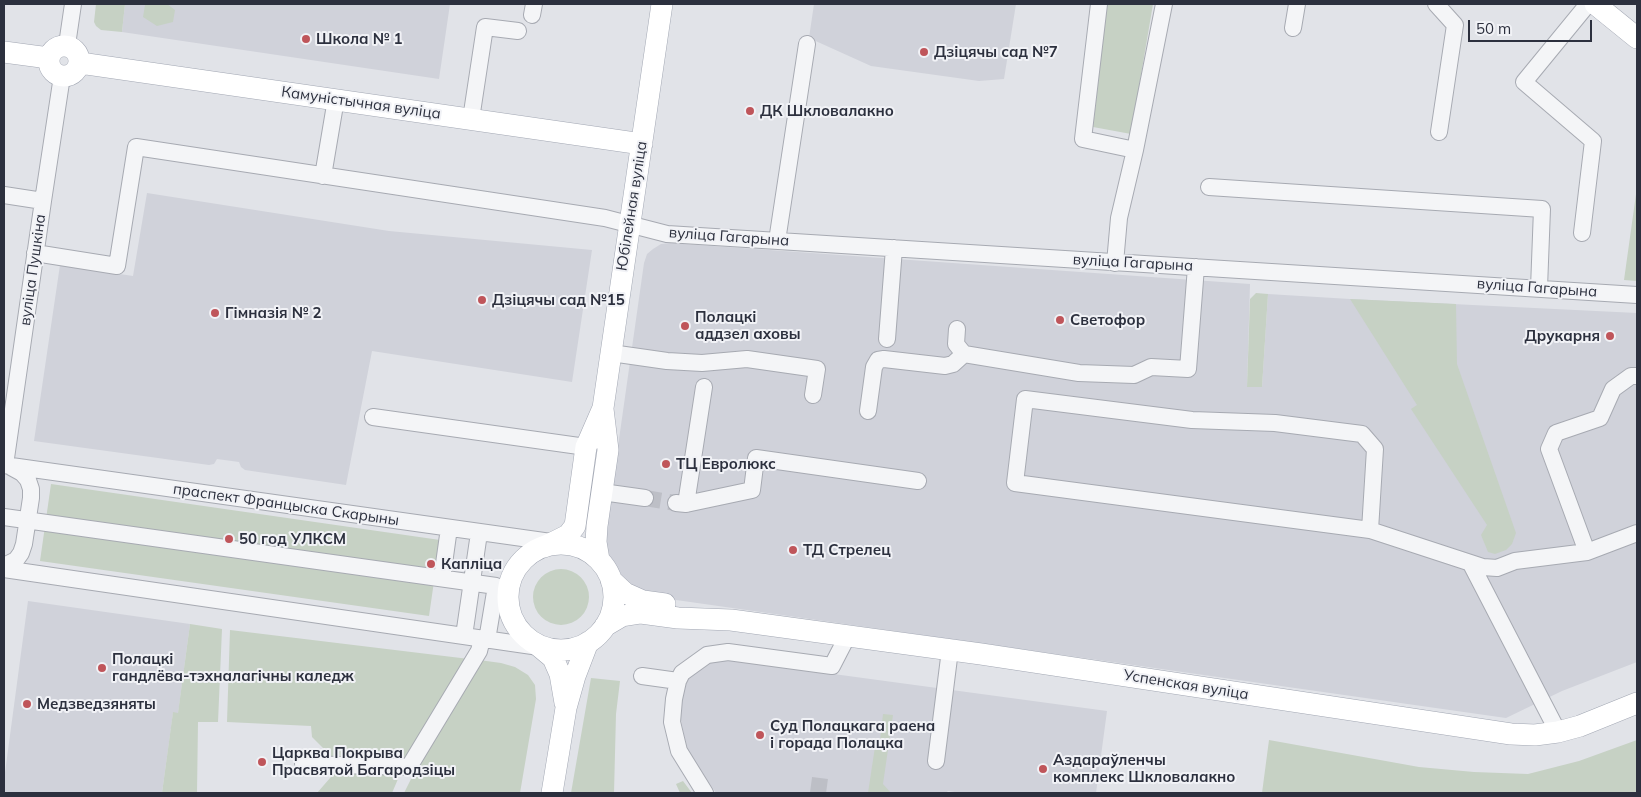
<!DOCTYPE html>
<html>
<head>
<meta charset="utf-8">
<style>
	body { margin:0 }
	#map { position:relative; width:1641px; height:797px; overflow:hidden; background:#e1e3e8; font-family:Mulish,sans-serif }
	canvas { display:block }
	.frame { position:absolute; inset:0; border:5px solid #2c303e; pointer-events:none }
	.scale { position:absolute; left:1468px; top:20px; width:124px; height:22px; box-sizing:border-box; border:2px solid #2c303e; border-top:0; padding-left:6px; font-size:15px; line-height:18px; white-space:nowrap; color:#2c303e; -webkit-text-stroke:4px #f1f2f6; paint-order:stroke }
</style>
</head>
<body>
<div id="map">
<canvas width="1641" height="797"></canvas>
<div class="frame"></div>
<div class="scale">50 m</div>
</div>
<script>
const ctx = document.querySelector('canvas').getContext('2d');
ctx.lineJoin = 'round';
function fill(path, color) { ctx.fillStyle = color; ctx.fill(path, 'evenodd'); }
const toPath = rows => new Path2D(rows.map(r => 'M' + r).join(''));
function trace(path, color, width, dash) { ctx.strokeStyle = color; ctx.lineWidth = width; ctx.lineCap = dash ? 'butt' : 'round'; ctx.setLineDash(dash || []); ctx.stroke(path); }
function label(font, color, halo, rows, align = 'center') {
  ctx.font = font + ' Mulish,sans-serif'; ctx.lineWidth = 4; ctx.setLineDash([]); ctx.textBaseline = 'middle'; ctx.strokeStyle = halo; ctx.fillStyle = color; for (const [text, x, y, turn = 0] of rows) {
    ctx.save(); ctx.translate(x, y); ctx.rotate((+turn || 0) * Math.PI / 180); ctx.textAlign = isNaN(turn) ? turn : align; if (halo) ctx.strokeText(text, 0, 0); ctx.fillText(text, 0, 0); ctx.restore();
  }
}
fill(toPath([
	[125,4,450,4,439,79,122,32],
	[814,4,1016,4,1004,79,979,81,871,66,809,38],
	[147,193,389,231,592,250,572,382,372,351,346,485,245,470,241,467,239,462,217,459,214,464,209,465,34,441,60,265,133,276],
	[670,243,1250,284,1247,387,1262,387,1268,294,1350,299,1637,313,1637,662,1562,691,1506,718,648,596,618,577,611,566,606,553,605,538,644,263,647,254,653,249,661,244],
	[28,601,190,624,178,714,173,713,162,793,4,793,4,780],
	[730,660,1107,711,1096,793,961,793,948,791,946,793,716,793,687,750,681,720,681,699,688,677,711,662]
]), '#d0d2da');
fill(toPath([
	[96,4,125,4,122,32,101,30,96,26,94,22],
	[149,4,167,4,175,10,173,22,157,26,143,17,145,5],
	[1107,4,1153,4,1131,134,1093,127],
	[1637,187,1637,281,1624,280],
	[1256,293,1268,294,1262,387,1247,387,1250,299],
	[1350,299,1456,304,1457,364,1516,533,1512,544,1506,550,1495,554,1488,552,1481,535,1487,525,1411,409,1417,405],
	[51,484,440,540,429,616,40,561],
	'533 597a28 28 0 1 1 56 0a28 28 0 1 1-56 0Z',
	[190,624,222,629,218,722,198,722,197,793,162,793,173,712,178,713],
	[230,630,469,659,412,753,401,762,343,762,331,756,312,737,311,726,227,722],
	[479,660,501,663,515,667,528,675,535,685,536,699,520,793,404,793,420,761],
	[591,678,620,681,616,714,614,793,571,793],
	[883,714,893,715,883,784,891,793,868,793,876,740,880,740],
	[1269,740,1419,767,1474,772,1528,774,1579,761,1637,740,1637,793,1262,793],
	[337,770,401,772,392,793,317,793],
	[683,781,692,793,680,793,676,784]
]), '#c6d1c4');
trace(toPath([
	[645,498,676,503],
	[818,793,820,778]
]), '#bdbfc6', 16, [16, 8]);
const minor = toPath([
	[1099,4,1083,139,1135,150],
	[1436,4,1455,25,1439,132],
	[532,15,534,4],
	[1293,28,1297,4],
	[67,45,73,4],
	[471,119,485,27,518,31],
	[323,176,336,99],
	[1209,187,1542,209,1539,288],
	[4,195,43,201],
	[1582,233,1593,141,1524,82,1588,4],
	[777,241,807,44],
	[35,253,117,266,136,147,605,218,667,234,1637,295],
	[1115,263,1119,218,1135,150,1164,4],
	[957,329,956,344,964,354,1079,373,1134,375,1151,367,1188,369,1196,267],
	[887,339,894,248],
	[611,353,667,361,702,363,747,359,817,369,813,395],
	[868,411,874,367,878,360,884,359,945,366,953,364,964,354],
	[373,417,586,447],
	[4,465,558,543],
	[5,465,43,201,62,76],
	[602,492,645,498],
	[676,503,686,504,752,490,756,458,918,481],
	[686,504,704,387],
	[4,517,496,586,487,640],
	[1370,530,1375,449,1362,434,1275,423,1192,420,1025,399,1015,483,1370,530,1483,567,1497,568,1515,561,1587,552,1637,533],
	[1587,552,1549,449,1556,433,1600,418,1613,389,1631,376,1637,376],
	[1471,564,1558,732],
	[4,566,16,560,21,553,24,544,31,498,31,489,28,480,22,473,11,467],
	[4,569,546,648],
	[442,578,449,528],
	[464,636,479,533],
	[642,676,678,681],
	[936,761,950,650],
	[303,764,409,767,479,651,482,639],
	[705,793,679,751,672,722,674,699,678,681,682,673,707,655,728,652,832,666,848,635]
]);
const major = toPath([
	[1595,4,1637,38],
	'49 61a15 15 0 1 1 30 0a15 15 0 1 1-30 0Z',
	[4,52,49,58],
	[80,63,642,144],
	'508 597a53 53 0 1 1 106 0a53 53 0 1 1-106 0Z',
	[544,547,568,535,575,526,586,447,603,408,662,4],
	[599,560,596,542,597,526,608,450,603,409],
	[611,580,625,593,643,601,665,604],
	[605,626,622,616,641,613,678,618,731,620,981,654,1511,734,1535,735,1558,732,1580,726,1637,703],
	[535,643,553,658,560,674,565,703],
	[552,793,566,708,575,676,588,642]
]);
trace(minor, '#a7aab2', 18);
trace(major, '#a2a7b3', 22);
trace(minor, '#f4f5f7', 16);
trace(major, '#fff', 21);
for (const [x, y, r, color] of [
	[306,39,5,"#bf555a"],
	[924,52,5,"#bf555a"],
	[750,111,5,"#bf555a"],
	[482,300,5,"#bf555a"],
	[215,313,5,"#bf555a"],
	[1060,320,5,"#bf555a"],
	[685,326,5,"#bf555a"],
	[1610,336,5,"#bf555a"],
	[666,464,5,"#bf555a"],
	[229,539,5,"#bf555a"],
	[793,550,5,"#bf555a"],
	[431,564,5,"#bf555a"],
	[102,668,5,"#bf555a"],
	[27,704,5,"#bf555a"],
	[760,735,5,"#bf555a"],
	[262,762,5,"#bf555a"],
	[1043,769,5,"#bf555a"]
]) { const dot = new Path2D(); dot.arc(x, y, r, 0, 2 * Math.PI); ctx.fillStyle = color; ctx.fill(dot); trace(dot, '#f1f2f6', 2); }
label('bold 15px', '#2c303e', '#f1f2f6', [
	["Школа № 1",316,39],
	["Дзіцячы сад №7",934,52],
	["ДК Шкловалакно",760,111],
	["Дзіцячы сад №15",492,300],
	["Гімназія № 2",225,313],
	["Полацкі",695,317],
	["аддзел аховы",695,334],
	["Светофор",1070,320],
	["Друкарня",1600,336,"right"],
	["ТЦ Евролюкс",676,464],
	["50 год УЛКСМ",239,539],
	["ТД Стрелец",803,550],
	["Капліца",441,564],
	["Полацкі",112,659],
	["гандлёва-тэхналагічны каледж",112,676],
	["Медзведзяняты",37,704],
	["Суд Полацкага раена",770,726],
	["і горада Полацка",770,743],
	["Царква Покрыва",272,753],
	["Прасвятой Багародзіцы",272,770],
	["Аздараўленчы",1053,760],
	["комплекс Шкловалакно",1053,777]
], 'left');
label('15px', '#2c303e', '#f1f2f6', [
	["Камуністычная вуліца",361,103,8],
	["Юбілейная вуліца",632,206,-81],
	["вуліца Гагарына",729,237,4],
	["вуліца Гагарына",1133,263,3],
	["вуліца Пушкіна",33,270,-82],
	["вуліца Гагарына",1537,288,4],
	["праспект Францыска Скарыны",286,505,8],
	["Успенская вуліца",1186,685,9]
]);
</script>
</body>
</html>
